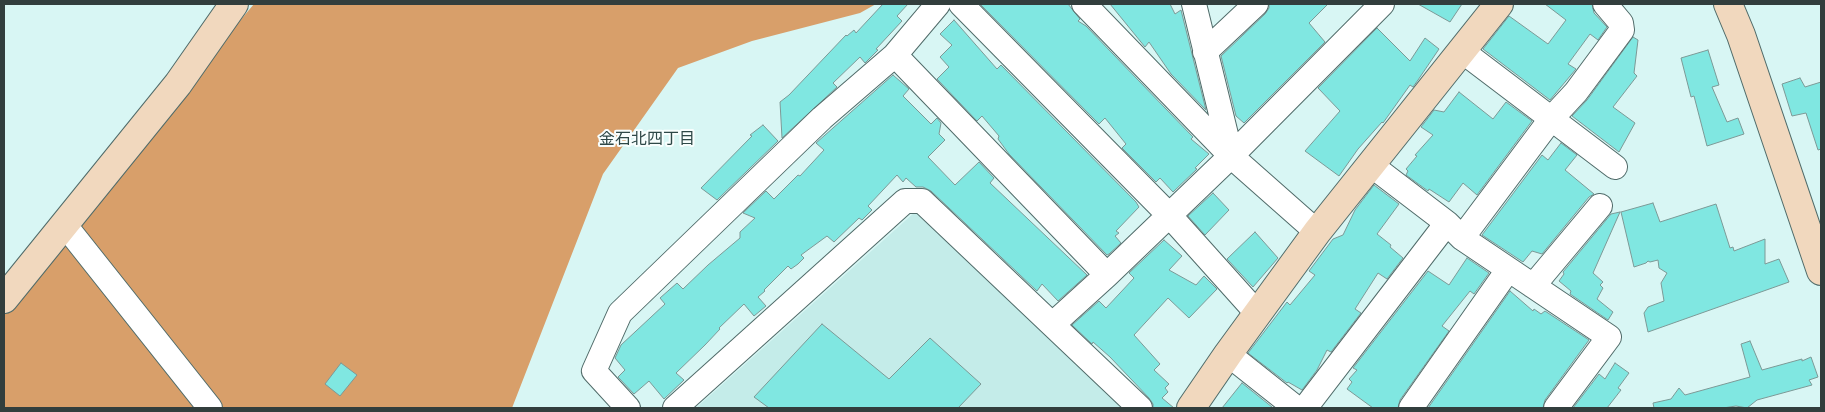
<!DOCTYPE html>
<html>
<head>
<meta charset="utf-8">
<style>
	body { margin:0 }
	#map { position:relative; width:1825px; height:412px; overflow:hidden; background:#d8f6f4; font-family:"Noto Sans",sans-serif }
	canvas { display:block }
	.frame { position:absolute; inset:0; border:5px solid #323e3d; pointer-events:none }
</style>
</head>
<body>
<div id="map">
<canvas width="1825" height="412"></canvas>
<div class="frame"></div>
</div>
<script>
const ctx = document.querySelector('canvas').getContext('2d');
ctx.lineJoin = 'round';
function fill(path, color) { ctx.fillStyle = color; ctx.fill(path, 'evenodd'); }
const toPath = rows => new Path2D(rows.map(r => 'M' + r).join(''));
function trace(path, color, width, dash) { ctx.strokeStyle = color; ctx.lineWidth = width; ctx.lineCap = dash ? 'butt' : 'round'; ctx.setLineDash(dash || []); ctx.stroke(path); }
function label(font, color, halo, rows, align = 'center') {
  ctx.font = font + ' "Noto Sans","Noto Sans JP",sans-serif'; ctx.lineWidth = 4; ctx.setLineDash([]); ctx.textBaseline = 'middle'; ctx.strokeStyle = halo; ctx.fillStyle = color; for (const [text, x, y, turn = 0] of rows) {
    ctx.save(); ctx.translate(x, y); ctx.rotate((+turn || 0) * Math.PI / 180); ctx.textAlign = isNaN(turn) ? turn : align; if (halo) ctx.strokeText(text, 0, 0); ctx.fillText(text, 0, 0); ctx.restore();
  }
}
fill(toPath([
	[915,212,1124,408,696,408]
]), '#c4ece9');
fill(toPath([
	[254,4,876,4,860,13,752,41,678,68,603,174,512,408,4,408,4,293,119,164]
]), '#d89f6a');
const building = toPath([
	[883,4,908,4,897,16,902,21,876,49,878,50,865,63,860,57,833,83,837,87,782,138,780,102,789,95,846,35,847,36,854,30,856,33,883,4],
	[980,4,1068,4,1080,19,1078,21,1086,26,1193,137,1191,139,1209,154,1195,168,1197,169,1173,192,1160,178,1156,182,1122,148,1126,144,1105,118,1099,124,980,4],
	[1110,4,1170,4,1175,14,1181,10,1206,110,1171,74,1149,42,1145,47,1110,4],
	[1269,4,1328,4,1309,23,1325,42,1244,123,1236,116,1221,56,1265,14,1269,8,1269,4],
	[1418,4,1462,4,1450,22,1418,4],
	[1545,4,1592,4,1594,13,1607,27,1598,40,1590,34,1568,64,1576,69,1550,100,1483,49,1509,16,1548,44,1566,20,1545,4],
	[954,20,997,69,1001,65,1136,202,1139,207,1116,231,1119,233,1115,236,1121,243,1109,254,1107,255,1009,154,998,139,999,136,982,116,977,121,937,79,949,67,940,57,952,45,940,34,954,20],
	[1377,28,1410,61,1425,38,1439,49,1418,80,1413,87,1410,85,1383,123,1382,122,1358,149,1339,176,1305,151,1340,111,1318,88,1377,28],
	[1633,37,1638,40,1634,73,1637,76,1613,107,1635,123,1619,152,1572,116,1587,100,1633,37],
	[1708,50,1719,85,1712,87,1727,122,1738,118,1744,134,1707,146,1694,96,1691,97,1681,58,1708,50],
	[893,75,909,89,903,96,931,124,937,118,941,123,939,134,945,140,928,157,955,185,979,162,994,178,990,183,1087,275,1058,301,1042,284,1037,291,931,191,923,187,916,187,906,178,903,182,897,175,868,206,872,210,862,220,859,218,834,242,827,236,801,255,804,258,798,264,791,269,788,266,764,290,765,291,758,297,766,306,754,316,744,304,719,328,720,329,705,345,676,373,684,380,664,399,649,381,634,394,618,377,625,370,615,358,621,345,665,304,660,298,677,283,683,289,708,265,740,238,740,232,755,218,743,213,766,191,774,199,798,175,800,176,824,150,816,143,893,75],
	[1800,78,1805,87,1821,82,1821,149,1818,150,1806,113,1792,116,1782,84,1800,78],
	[1459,92,1493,119,1506,102,1532,121,1477,195,1463,183,1449,202,1429,189,1428,191,1406,175,1408,171,1406,169,1417,156,1415,155,1433,135,1421,127,1434,110,1444,112,1459,92],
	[763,125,778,141,717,200,701,188,752,136,750,135,763,125],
	[1561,143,1577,155,1565,170,1594,194,1589,197,1542,254,1532,251,1523,262,1482,235,1542,155,1548,160,1561,143],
	[1374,185,1399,204,1377,234,1391,245,1390,247,1403,258,1387,279,1378,273,1355,309,1361,313,1331,352,1327,350,1317,370,1302,390,1288,382,1287,383,1248,353,1287,302,1290,305,1315,275,1309,271,1333,239,1343,235,1355,210,1374,185],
	[1213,193,1229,210,1205,235,1188,216,1213,193],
	[1653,203,1660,222,1716,204,1730,248,1733,247,1734,251,1765,239,1765,264,1779,259,1789,282,1648,332,1644,313,1648,307,1664,301,1661,283,1667,273,1659,268,1658,260,1650,262,1648,261,1646,263,1634,267,1621,212,1653,203],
	[1620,212,1593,273,1603,282,1600,285,1603,288,1597,299,1613,312,1608,320,1570,294,1571,291,1559,281,1564,274,1563,272,1611,214,1620,212],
	[1255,232,1278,258,1253,287,1227,259,1255,232],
	[1164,240,1182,256,1169,270,1196,285,1204,276,1217,289,1189,318,1168,298,1134,335,1160,364,1154,370,1169,384,1165,388,1168,392,1162,398,1174,408,1153,408,1153,404,1149,398,1110,357,1093,342,1092,344,1072,325,1099,301,1106,308,1134,278,1129,273,1164,240],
	[1467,258,1489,273,1474,294,1470,291,1442,326,1449,331,1400,400,1398,408,1373,408,1347,389,1352,382,1349,379,1357,370,1353,368,1428,271,1449,285,1467,258],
	[1510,291,1533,311,1534,309,1541,314,1545,311,1589,340,1545,400,1543,408,1428,408,1510,291],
	[822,324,889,379,930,338,981,384,958,408,769,408,754,397,822,324],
	[1750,341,1762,370,1802,359,1802,361,1811,357,1818,377,1809,380,1812,385,1757,400,1747,408,1736,406,1723,408,1654,408,1653,403,1671,399,1679,388,1685,395,1750,377,1741,344,1750,341],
	[341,363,357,375,340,396,325,384,341,363],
	[1615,363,1629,373,1618,388,1621,390,1607,408,1573,408,1599,374,1605,379,1615,363],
	[1242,383,1272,407,1272,408,1222,408,1242,383]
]);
fill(building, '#80e7e1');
trace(building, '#7c9996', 1);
const street = toPath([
	[961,4,1170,216,1257,313],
	[1084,4,1231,156,1317,232],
	[1194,4,1231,155],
	[1462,51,1615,167],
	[1205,52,1256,4],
	[895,55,1107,275],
	[1371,165,1447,223,1462,238,1609,337,1556,408],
	[64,224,210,408],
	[1462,238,1551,119,1576,92,1622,30,1621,23,1605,4],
	[1533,286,1600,206],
	[1053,324,1107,275,1231,156,1382,4],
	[1228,354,1296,408],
	[628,408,594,371,620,313,822,118,895,55,938,4],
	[675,408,905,201,922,201,1140,408],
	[1305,408,1447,223],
	[1411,408,1508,270]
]);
const secondary = toPath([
	[1728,4,1741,35,1821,271],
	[4,299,178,84,234,4],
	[1191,408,1228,354,1317,232,1499,4]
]);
trace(street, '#506b69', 26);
trace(secondary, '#506b69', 30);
trace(street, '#fff', 24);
trace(secondary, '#f1d8be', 28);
label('16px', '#2e4847', '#f8fefd', [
	["金石北四丁目",647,139]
]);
</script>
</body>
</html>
